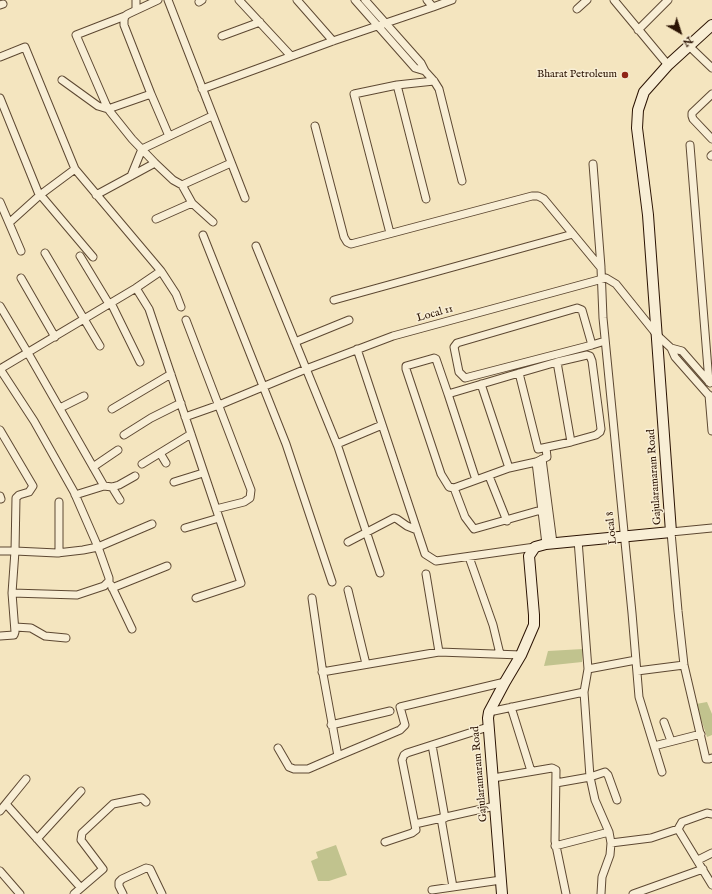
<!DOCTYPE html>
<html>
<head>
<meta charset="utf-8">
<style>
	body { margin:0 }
	#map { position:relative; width:712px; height:894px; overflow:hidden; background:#f4e5bf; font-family:"IM FELL English",serif }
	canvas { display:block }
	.north { position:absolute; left:660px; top:12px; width:40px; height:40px; -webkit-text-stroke:3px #f8eed5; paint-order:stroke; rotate:141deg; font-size:11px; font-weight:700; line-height:16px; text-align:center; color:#2b1303 }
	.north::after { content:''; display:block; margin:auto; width:14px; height:18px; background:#2b1303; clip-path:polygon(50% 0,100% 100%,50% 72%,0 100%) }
</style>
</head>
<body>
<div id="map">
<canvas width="712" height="894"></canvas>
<div class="north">N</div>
</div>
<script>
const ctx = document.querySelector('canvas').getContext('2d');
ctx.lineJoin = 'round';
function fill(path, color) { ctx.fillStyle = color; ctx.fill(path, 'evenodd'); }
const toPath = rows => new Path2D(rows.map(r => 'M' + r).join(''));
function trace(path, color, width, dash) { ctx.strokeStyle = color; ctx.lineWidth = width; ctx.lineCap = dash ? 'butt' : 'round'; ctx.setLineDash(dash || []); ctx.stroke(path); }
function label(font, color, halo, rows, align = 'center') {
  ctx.font = font + ' "IM FELL English",serif'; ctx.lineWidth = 3; ctx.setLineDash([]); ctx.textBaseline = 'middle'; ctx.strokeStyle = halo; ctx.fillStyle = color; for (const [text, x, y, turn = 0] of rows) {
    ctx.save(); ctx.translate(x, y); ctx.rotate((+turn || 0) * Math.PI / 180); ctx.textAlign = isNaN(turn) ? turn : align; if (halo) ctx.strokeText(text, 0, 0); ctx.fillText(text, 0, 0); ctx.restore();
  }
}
fill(toPath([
	[583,649,582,662,544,666,548,651],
	[707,702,712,714,712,735,707,737,696,704],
	[336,845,347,875,329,881,318,881,311,861,318,858,316,852]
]), '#c1c38e');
const street = toPath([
	[168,0,245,198],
	[239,0,291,56],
	[297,0,333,41],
	[355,0,415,68,425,71],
	[365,0,421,63,425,71,434,81,439,89,462,181],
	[427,0,433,7,452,0],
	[614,0,668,65],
	[199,2,202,0],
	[0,5,3,4],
	[577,9,587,0],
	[136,10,136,0],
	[125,16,76,35,108,109,151,94,124,25,124,20,125,16,128,14,158,0],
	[638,30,668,0],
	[222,36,260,22],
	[689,46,712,68],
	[0,57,25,47,75,169,161,271],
	[62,80,98,106,108,109,132,139,155,163,173,180,182,185,231,163],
	[397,85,426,199],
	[202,89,333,41,433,7],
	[151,94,169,136],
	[712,94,692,113,692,116,693,119,712,139],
	[0,98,38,192,93,257],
	[315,126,344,237,347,242,351,244,532,196,538,196,544,199,601,268,603,318,632,613,639,697,662,772],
	[690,145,709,382],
	[711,156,712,155],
	[593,164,601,267],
	[131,176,142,149,212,116],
	[182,185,192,203,213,222],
	[96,195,155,163],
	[0,202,21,251],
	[156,219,192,203],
	[9,223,40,195,75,169],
	[390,233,354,94,397,85,434,81],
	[203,235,286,444,332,582],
	[256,246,338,447,380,573],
	[45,253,100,346],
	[80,256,109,304],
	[21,278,55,337],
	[136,288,161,271,176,294,181,307],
	[334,300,573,234],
	[111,303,140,362],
	[0,306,28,353,104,486],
	[186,320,251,490,250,498,244,502,216,509],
	[295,342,349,320],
	[592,345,582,310,577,308,457,343,454,347,459,372,465,378,592,345,605,341],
	[671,348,682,351,710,383],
	[357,349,425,554,436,561,535,547],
	[557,362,571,442],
	[0,369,136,288,149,309,241,583,196,598],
	[0,369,34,421,74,492,98,547,109,578,109,581,104,586,77,595,12,593],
	[481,384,509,468],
	[448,394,476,480,509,468,536,462,547,457,546,448],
	[709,395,712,431],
	[60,408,84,396],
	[112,409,171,374],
	[185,417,219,405,306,369,393,336,606,278,616,284,657,335,671,348,675,357,712,399],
	[0,430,33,486,29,492,19,495,16,498,15,551,0,551],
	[124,435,151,418,181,403],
	[337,444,382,425],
	[160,453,166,463],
	[542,459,553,543],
	[536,462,546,544],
	[142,464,191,434],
	[93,467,118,450],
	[489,476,507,521],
	[476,480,454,488,449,487,441,474,406,369,406,366,434,358,436,359,448,394,519,373,557,362,587,355,590,356,592,361,601,429,600,432,596,435,571,442,538,449,519,373],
	[174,482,203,473],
	[112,487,120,500],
	[454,488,465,517,474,529,548,508],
	[75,495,104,486,112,487,119,485,135,476],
	[0,496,1,499],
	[185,528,219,518],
	[712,528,671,532,678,611,684,665,706,759,709,759,712,758],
	[578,540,588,669,584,692,590,777,595,800,609,832,611,843,651,838,678,829,712,885],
	[348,542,394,518,397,519,407,526,417,530],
	[59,553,59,502],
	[469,557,493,625,500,654],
	[426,574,439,652],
	[111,585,132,629],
	[112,588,167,566],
	[348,590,366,664],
	[312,598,323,674,338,756,400,730,405,725,400,707,505,682],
	[15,627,31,628,45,636,66,638],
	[0,636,14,635,15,632,12,593,15,551,57,553,83,550,98,547,152,524],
	[588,669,636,660],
	[637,671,684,665],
	[322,672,439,652,521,655],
	[511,707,531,771],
	[489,712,584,692],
	[664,722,671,741],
	[331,725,390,711],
	[432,745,445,818],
	[654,746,701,734],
	[278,748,289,767,294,769,308,769,338,756],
	[493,778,552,768,556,770,555,841,566,894],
	[556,783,590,777,605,772,608,775,617,800],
	[6,804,81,888],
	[0,811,26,779],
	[441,818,453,887],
	[415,824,495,806],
	[678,829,682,822,707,813,712,814],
	[37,839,81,791],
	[385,842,412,833,416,830,402,760,404,755,407,753,488,727],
	[555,846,609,832],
	[698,860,712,853],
	[0,871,20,894],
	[432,890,501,880],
	[74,894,103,869,81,840,82,833,113,804,142,798,146,802],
	[123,894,119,886,119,882,122,879,146,868,150,869,162,894],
	[601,894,602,877,610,855,611,843],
	[633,894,703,869]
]);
const secondary = toPath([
	[502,894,488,718,489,712,505,682,521,655,534,625,534,615,529,556,535,547,546,544,671,532,648,215,637,128,638,110,644,92,668,65,712,25]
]);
trace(street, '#5d4832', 9);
trace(secondary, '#2b1303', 12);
trace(street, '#f8eed5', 7);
trace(secondary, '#f8eed5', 10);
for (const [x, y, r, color] of [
	[625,75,4,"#8f2418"]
]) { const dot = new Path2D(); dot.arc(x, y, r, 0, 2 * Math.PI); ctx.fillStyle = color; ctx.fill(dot); trace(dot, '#f8eed5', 1.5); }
label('11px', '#2b1303', '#f8eed5', [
	["Bharat Petroleum",617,75]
], 'right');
label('11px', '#2b1303', '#f8eed5', [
	["Local 11",435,314,-16],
	["Gajularamaram Road",655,477,-94],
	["Local 8",612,528,-96],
	["Gajularamaram Road",480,774,-95]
]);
</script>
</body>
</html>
